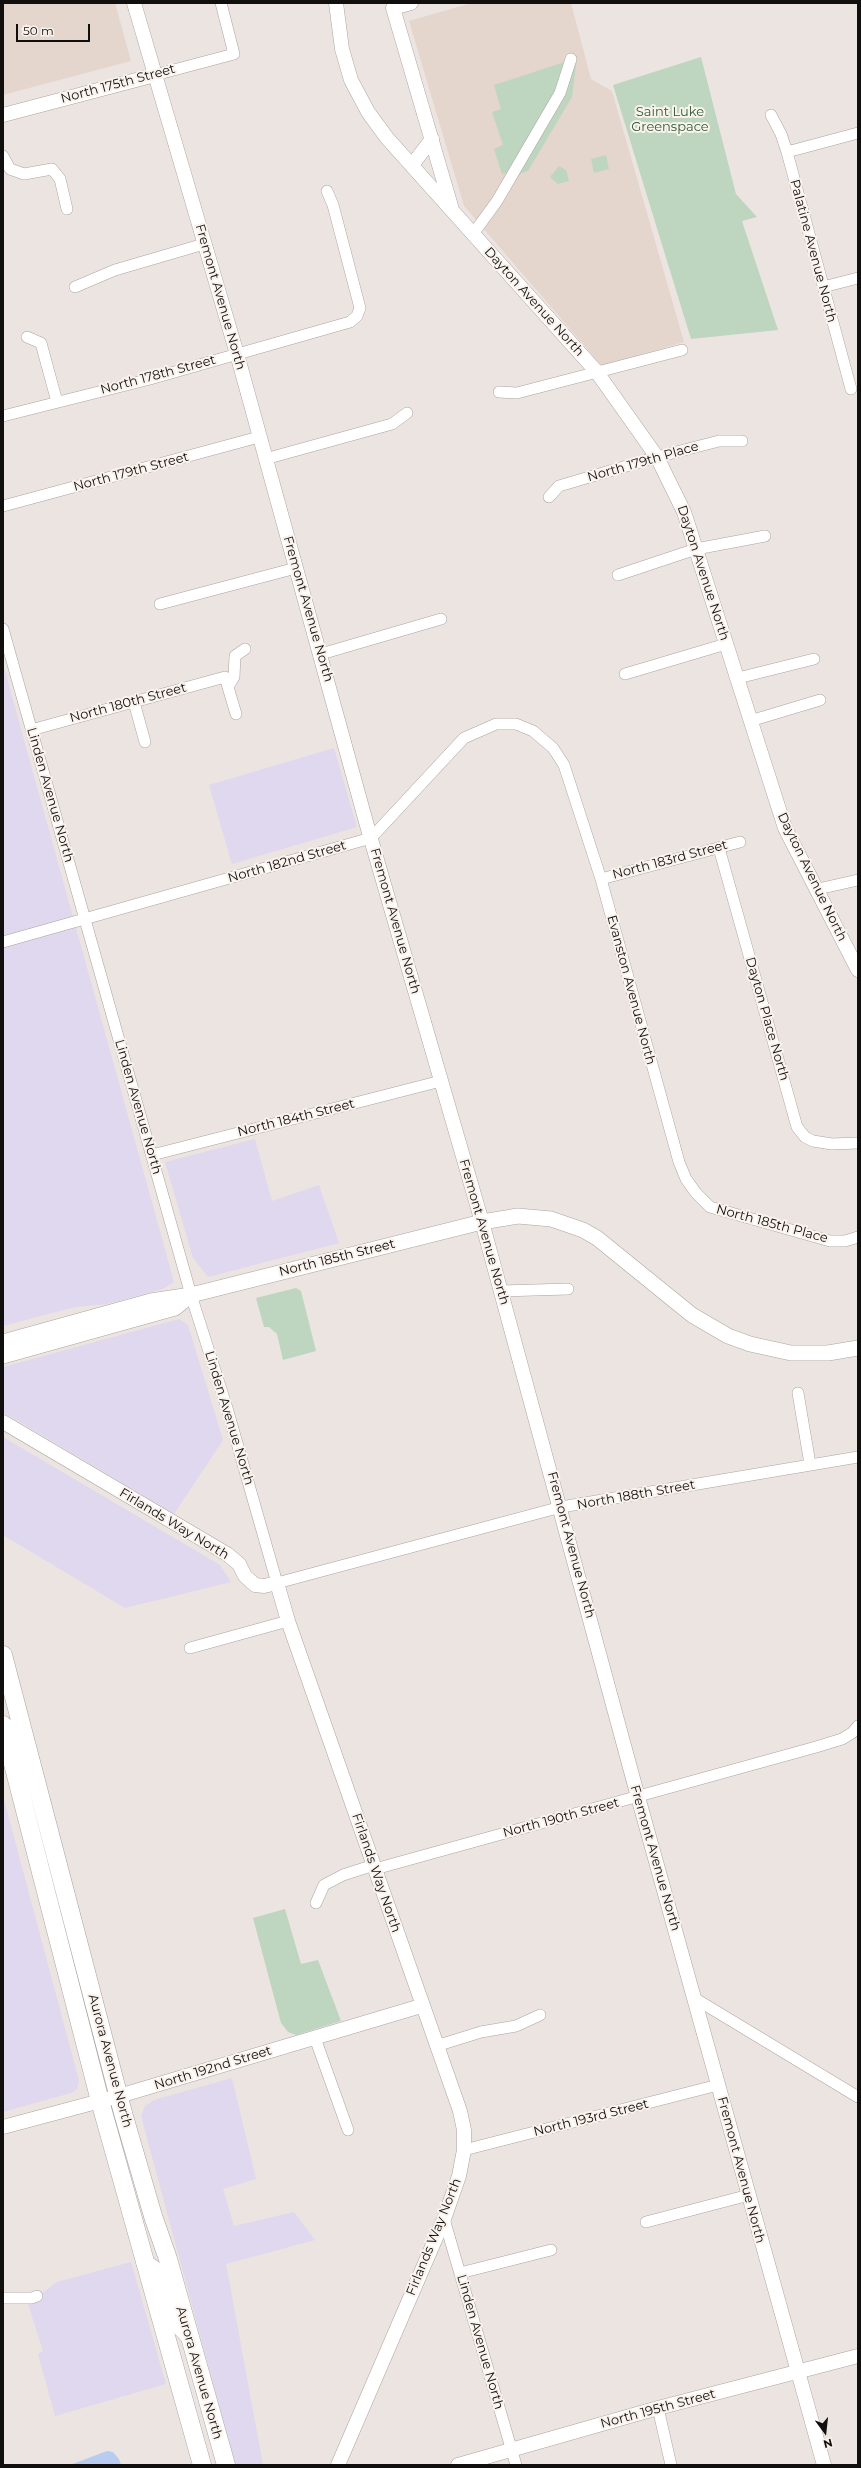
<!DOCTYPE html>
<html>
<head>
<meta charset="utf-8">
<style>
	body { margin:0 }
	#map { position:relative; width:861px; height:2468px; overflow:hidden; background:#ece4e0; font-family:Montserrat,sans-serif }
	canvas { display:block }
	.frame { position:absolute; inset:0; border:4px solid #110f0d; pointer-events:none }
	.north { position:absolute; left:805px; top:2412px; width:40px; height:40px; -webkit-text-stroke:3px #f9f2ed; paint-order:stroke; rotate:165deg; font-size:11px; font-weight:700; line-height:16px; text-align:center; color:#110f0d }
	.north::after { content:''; display:block; margin:auto; width:14px; height:18px; background:#110f0d; clip-path:polygon(50% 0,100% 100%,50% 72%,0 100%) }
	.scale { position:absolute; left:16px; top:24px; width:74px; height:18px; box-sizing:border-box; border:2px solid #110f0d; border-top:0; padding-left:5px; font-size:12px; line-height:14px; white-space:nowrap; color:#110f0d; -webkit-text-stroke:3px #f9f2ed; paint-order:stroke }
</style>
</head>
<body>
<div id="map">
<canvas width="861" height="2468"></canvas>
<div class="frame"></div>
<div class="north">N</div>
<div class="scale">50 m</div>
</div>
<script>
const ctx = document.querySelector('canvas').getContext('2d');
ctx.lineJoin = 'round';
function fill(path, color) { ctx.fillStyle = color; ctx.fill(path, 'evenodd'); }
const toPath = rows => new Path2D(rows.map(r => 'M' + r).join(''));
function trace(path, color, width, dash) { ctx.strokeStyle = color; ctx.lineWidth = width; ctx.lineCap = dash ? 'butt' : 'round'; ctx.setLineDash(dash || []); ctx.stroke(path); }
function label(font, color, halo, rows, align = 'center') {
  ctx.font = font + ' Montserrat,sans-serif'; ctx.lineWidth = 4; ctx.setLineDash([]); ctx.textBaseline = 'middle'; ctx.strokeStyle = halo; ctx.fillStyle = color; for (const [text, x, y, turn = 0] of rows) {
    ctx.save(); ctx.translate(x, y); ctx.rotate((+turn || 0) * Math.PI / 180); ctx.textAlign = isNaN(turn) ? turn : align; if (halo) ctx.strokeText(text, 0, 0); ctx.fillText(text, 0, 0); ctx.restore();
  }
}
fill(toPath([
	[3,664,174,1282,163,1289,107,1304,75,1307,3,1326],
	[334,748,357,827,232,864,209,785],
	[255,1139,272,1201,319,1185,339,1243,208,1277,193,1258,165,1162],
	[179,1319,188,1325,223,1440,174,1514,3,1412,3,1367],
	[3,1437,220,1565,231,1582,125,1608,3,1535],
	[3,1796,79,2081,77,2089,71,2093,3,2112],
	[232,2078,256,2179,223,2189,234,2226,294,2212,315,2240,226,2264,263,2465,235,2465,141,2116,145,2106,154,2100],
	[131,2262,166,2384,55,2416,38,2354,43,2351,28,2304,57,2282]
]), '#dfd8ee');
fill(toPath([
	[3,3,115,3,131,61,3,95],
	[472,3,571,3,591,79,612,91,684,342,602,366,464,206,409,21]
]), '#e4d6cd');
fill(toPath([
	[701,57,736,194,757,217,742,221,778,330,691,339,613,85],
	[577,58,572,97,528,171,521,173,506,194,508,173,502,174,494,149,503,145,492,112,501,109,494,85],
	[606,155,609,169,594,173,591,159],
	[559,166,566,170,569,181,558,184,550,177],
	[296,1288,301,1291,316,1351,283,1360,277,1334,269,1327,264,1327,256,1298],
	[285,1909,301,1964,318,1960,341,2021,296,2035,288,2032,281,2023,253,1918]
]), '#bed5bf');
fill(toPath([
	[107,2451,113,2452,119,2459,121,2465,70,2465]
]), '#b7ccee');
const minor = toPath([
	[155,75,234,54,221,3],
	[771,115,781,134,787,152,851,389],
	[787,152,858,133],
	[3,156,10,169,24,174,52,169,60,179,67,209],
	[473,234,497,201,560,93,571,59],
	[75,287,115,270,204,244],
	[823,287,858,278],
	[27,337,41,343,57,402],
	[499,392,517,393,682,350],
	[3,416,150,379,350,322,357,316,360,308,333,205,327,191],
	[265,459,392,424,407,413],
	[549,497,559,486,657,457,719,441,742,441],
	[3,506,259,437],
	[618,575,696,549,765,536],
	[160,604,296,568],
	[3,629,191,1295,227,1408,277,1583,561,1507,858,1457],
	[321,654,441,619],
	[625,674,726,644],
	[738,678,814,659],
	[228,687,234,677,235,656,245,649],
	[134,702,145,742],
	[750,721,820,700],
	[31,730,225,677,236,714],
	[719,848,797,1127,805,1137,813,1141,832,1144,858,1143],
	[601,879,740,842],
	[818,889,858,880],
	[3,942,371,838,464,738,496,724,516,724,533,731,553,748,564,765,601,879,679,1162,686,1179,696,1193,710,1207,830,1241,845,1241,858,1237],
	[152,1155,441,1081],
	[501,1291,568,1289],
	[798,1393,810,1464],
	[190,1648,288,1621],
	[375,1869,816,1747,842,1739,852,1733,858,1726],
	[316,1903,324,1885,343,1875,374,1865],
	[694,1998,858,2097],
	[315,2038,348,2130],
	[436,2046,481,2032,516,2026,540,2015],
	[464,2150,718,2085],
	[444,2219,516,2465],
	[646,2222,749,2195],
	[460,2273,551,2250],
	[3,2298,32,2298,37,2296],
	[658,2408,671,2465]
]);
const tertiary = toPath([
	[134,3,237,354,366,822,482,1222,638,1797,824,2465],
	[336,3,342,49,351,80,368,112,387,138,596,371,657,457,684,512,785,828,858,970],
	[411,3,393,8,451,206],
	[3,115,155,75],
	[412,165,432,139],
	[3,1422,227,1554,239,1564,245,1576,255,1585,264,1586,277,1583,288,1621,460,2111,464,2130,464,2150,459,2176,444,2219,338,2465],
	[3,2127,119,2096,421,2006],
	[458,2465,658,2408,858,2356]
]);
const secondary = toPath([
	[3,1342,151,1301,191,1295,482,1222,518,1216,551,1219,583,1230,597,1238,692,1315,728,1336,750,1344,791,1353,828,1353,858,1348],
	[3,1356,175,1308,191,1295]
]);
const primary = toPath([
	[145,2263,161,2274,175,2322,189,2336]
]);
const trunk = toPath([
	[3,1655,123,2113,153,2216,168,2259,226,2465],
	[3,1725,100,2101,202,2465]
]);
trace(minor, '#aba4a0', 12);
trace(tertiary, '#aba4a0', 15);
trace(secondary, '#aba4a0', 16);
trace(primary, '#aba4a0', 18);
trace(trunk, '#aba4a0', 19);
trace(minor, '#fff', 11);
trace(tertiary, '#fff', 14);
trace(secondary, '#fff', 15);
trace(primary, '#fff', 17);
trace(trunk, '#fff', 18);
label('13px', '#110f0d', '#f9f2ed', [
	["North 175th Street",118,84,-15],
	["Palatine Avenue North",813,251,75],
	["Fremont Avenue North",220,297,74],
	["Dayton Avenue North",534,302,48],
	["North 178th Street",158,375,-15],
	["North 179th Place",643,462,-16],
	["North 179th Street",131,472,-15],
	["Dayton Avenue North",703,573,72],
	["Fremont Avenue North",308,609,74],
	["North 180th Street",128,703,-15],
	["Linden Avenue North",50,795,74],
	["North 183rd Street",670,860,-15],
	["North 182nd Street",287,862,-16],
	["Dayton Avenue North",812,877,64],
	["Fremont Avenue North",395,921,74],
	["Evanston Avenue North",631,990,75],
	["Dayton Place North",767,1019,74],
	["Linden Avenue North",138,1107,74],
	["North 184th Street",296,1118,-14],
	["North 185th Place",772,1224,15],
	["Fremont Avenue North",484,1232,74],
	["North 185th Street",337,1258,-14],
	["Linden Avenue North",229,1418,73],
	["North 188th Street",636,1495,-10],
	["Firlands Way North",174,1524,31],
	["Fremont Avenue North",571,1545,75],
	["North 190th Street",561,1818,-15],
	["Fremont Avenue North",655,1858,74],
	["Firlands Way North",376,1873,71],
	["Aurora Avenue North",110,2061,75],
	["North 192nd Street",213,2068,-17],
	["North 193rd Street",591,2118,-14],
	["Fremont Avenue North",741,2170,75],
	["Firlands Way North",434,2237,-68],
	["Linden Avenue North",480,2342,74],
	["Aurora Avenue North",199,2373,74],
	["North 195th Street",658,2409,-15]
]);
label('13px', '#2c5a32', '#f9f2ed', [
	["Saint Luke",670,112],
	["Greenspace",670,127]
]);
</script>
</body>
</html>
